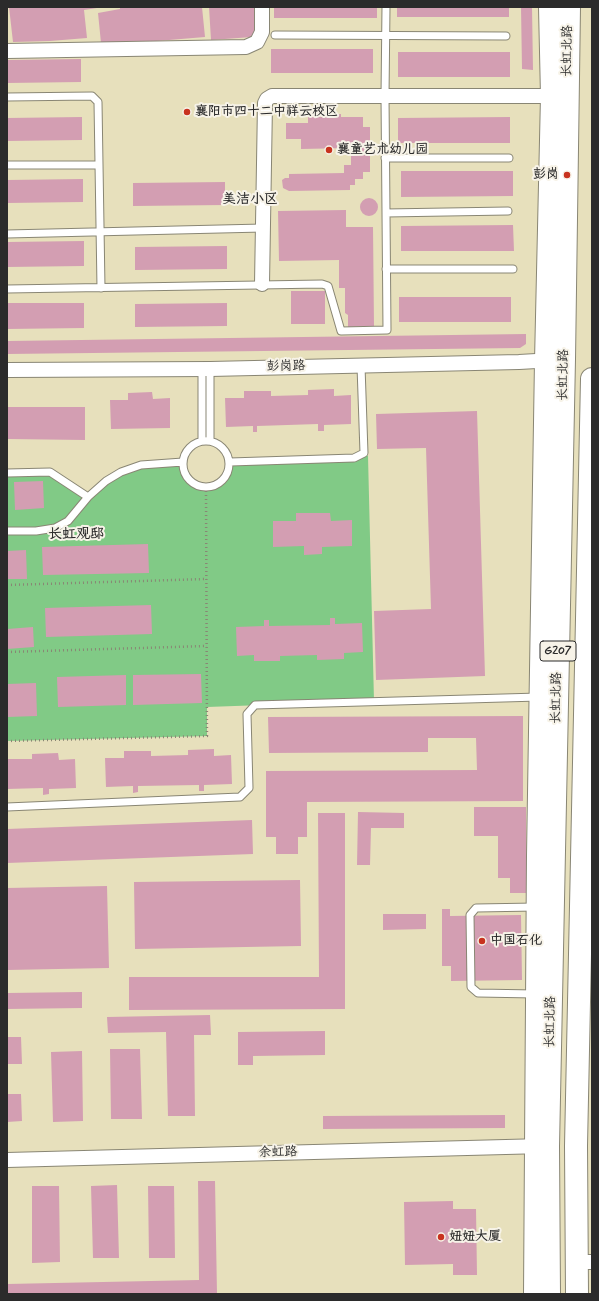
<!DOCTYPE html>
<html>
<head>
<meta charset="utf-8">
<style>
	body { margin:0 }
	#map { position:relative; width:599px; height:1301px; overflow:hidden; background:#e7e0bc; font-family:Mynerve,sans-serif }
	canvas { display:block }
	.frame { position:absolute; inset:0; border:8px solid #2b2b2b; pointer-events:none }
</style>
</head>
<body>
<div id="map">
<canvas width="599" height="1301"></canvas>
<div class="frame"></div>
</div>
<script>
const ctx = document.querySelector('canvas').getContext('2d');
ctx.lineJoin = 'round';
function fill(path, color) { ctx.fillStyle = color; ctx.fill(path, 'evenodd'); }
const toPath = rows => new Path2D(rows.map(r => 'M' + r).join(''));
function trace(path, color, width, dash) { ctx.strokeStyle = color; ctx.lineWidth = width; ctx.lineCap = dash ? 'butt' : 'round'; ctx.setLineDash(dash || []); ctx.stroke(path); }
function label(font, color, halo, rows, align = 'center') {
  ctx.font = font + ' Mynerve,"LXGW WenKai TC",sans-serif'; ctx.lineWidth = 4; ctx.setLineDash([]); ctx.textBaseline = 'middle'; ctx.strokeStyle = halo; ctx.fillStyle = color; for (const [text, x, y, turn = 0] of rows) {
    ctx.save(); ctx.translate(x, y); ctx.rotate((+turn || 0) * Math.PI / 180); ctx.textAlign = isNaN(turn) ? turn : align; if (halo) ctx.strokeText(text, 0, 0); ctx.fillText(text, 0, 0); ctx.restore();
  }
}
fill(toPath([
	[364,453,368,456,374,701,207,707,207,736,7,741,7,473,50,472,88,497,106,481,141,465,183,462,184,470,187,477,192,482,199,486,206,487,214,486,221,482,226,477,229,470,230,462,354,458]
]), '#81ca86');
fill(toPath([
	[9,7,97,7,97,8,84,10,87,38,50,41,13,42],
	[120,7,202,7,205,37,157,41,101,43,98,13,120,9],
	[209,7,257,7,258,24,252,37,211,40],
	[274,7,377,7,377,18,274,18],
	[397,7,509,7,509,17,397,17],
	[521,7,532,7,533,70,522,69],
	[271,49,373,49,373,73,271,73],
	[398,52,510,52,510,77,398,77],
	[81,59,81,82,7,83,7,60],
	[341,114,341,117,363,117,363,127,370,127,370,172,363,172,363,179,355,179,355,185,350,185,350,190,289,191,283,188,282,180,285,178,289,178,289,174,344,173,344,165,351,165,351,148,301,149,301,139,286,139,286,123,308,123,308,117,328,117,330,115],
	[82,117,82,140,7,141,7,118],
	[510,117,510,143,398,143,398,118],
	[401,171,513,171,513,196,401,197],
	[83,179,83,202,7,203,7,180],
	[225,182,225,205,133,206,133,183],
	'360 207a9 9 0 1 1 18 0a9 9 0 1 1-18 0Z',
	[346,210,346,227,373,227,374,326,348,327,348,315,345,313,345,288,339,288,339,260,279,261,278,211],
	[513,225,514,251,401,251,401,226],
	[84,241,84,266,7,267,7,242],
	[227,246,227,269,135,270,135,247],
	[291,291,325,291,325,324,291,324],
	[399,297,511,297,511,322,399,322],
	[7,303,84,303,84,328,7,329],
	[227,303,227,326,135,327,135,304],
	[526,334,526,344,520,348,7,354,7,341],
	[334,389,334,396,351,395,351,424,324,425,324,431,318,431,318,424,257,426,257,432,253,432,253,426,226,427,225,398,244,398,244,391,271,391,271,396,308,395,308,390],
	[152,392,153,399,170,398,170,428,111,429,110,400,128,400,128,393],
	[7,407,85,407,85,440,7,439],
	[477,411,485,676,376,680,374,611,431,609,426,448,377,449,376,414],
	[43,481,44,508,15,510,14,482],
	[296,513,330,513,331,521,352,520,352,546,322,547,322,554,304,555,304,546,273,547,273,521,296,521],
	[148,544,149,573,43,575,42,547],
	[26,550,27,579,7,579,7,551],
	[151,605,152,634,46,637,45,608],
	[330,618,335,618,335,624,362,623,363,652,344,653,344,659,317,660,317,655,280,656,280,661,254,661,254,655,237,656,236,627,264,626,264,620,269,620,269,626,330,625],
	[33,627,34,647,7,649,7,629],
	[201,674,202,703,133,705,133,675],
	[126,675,126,705,58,707,57,677],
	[36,683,37,716,7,717,7,684],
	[523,716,523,801,307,802,307,837,298,837,298,854,276,854,276,837,266,837,266,771,477,770,476,738,428,738,428,752,269,753,268,717],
	[214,749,214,756,231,755,232,784,204,785,204,791,199,791,199,785,138,786,138,792,133,793,133,786,106,787,105,758,124,758,124,751,151,751,151,756,188,755,188,750],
	[58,753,59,760,75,759,76,788,49,789,49,794,43,795,43,788,7,789,7,759,32,759,32,754],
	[474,807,526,807,526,893,510,893,510,878,498,878,498,836,474,836],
	[358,812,404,813,404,828,371,828,370,865,357,865],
	[318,813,345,813,345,1009,129,1010,129,977,319,977],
	[252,820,253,854,7,863,7,829],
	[300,880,301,946,135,949,134,882],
	[107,886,109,968,7,970,7,888],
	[442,909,450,909,450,916,521,915,522,980,451,981,451,966,442,966],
	[383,914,426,914,426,929,383,930],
	[82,992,82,1008,7,1009,7,993],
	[210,1015,211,1035,194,1035,195,1116,168,1116,166,1032,108,1033,107,1017],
	[325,1031,325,1055,253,1056,253,1065,238,1065,238,1032],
	[7,1037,21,1037,22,1064,7,1064],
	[110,1049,140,1049,142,1119,111,1119],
	[82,1051,83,1121,53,1122,51,1052],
	[7,1094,21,1094,22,1121,7,1122],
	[505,1115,505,1128,323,1129,323,1116],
	[198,1181,215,1181,217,1294,7,1294,7,1284,199,1280],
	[117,1185,119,1258,93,1258,91,1186],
	[32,1186,59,1186,60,1262,32,1263],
	[148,1186,174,1186,175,1258,149,1258],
	[453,1201,453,1209,476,1209,477,1275,453,1275,453,1264,405,1265,404,1202]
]), '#d39eb2');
const lane = toPath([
	[275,35,506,36],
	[7,97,92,96,98,102,101,288],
	[385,158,509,158],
	[7,165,99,165],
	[386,213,508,211],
	[7,234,263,228],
	[386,269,513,269],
	[7,289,322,284,328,286,341,331,387,330,385,96,386,7],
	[202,369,202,441],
	[210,440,210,369],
	'183 464a23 23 0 1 1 46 0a23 23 0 1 1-46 0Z',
	[230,462,354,458,364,453,361,366],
	[7,473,50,472,88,497,106,481,121,472,141,465,183,462],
	[7,531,36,531,55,528,68,521,88,497],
	[7,807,240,797,249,788,247,714,255,705,539,697],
	[535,994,478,993,471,987,470,915,476,908,536,907]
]);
const street = toPath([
	[7,51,246,47,257,42,262,32,262,7],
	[262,284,265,103,267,99,272,96,551,96],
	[7,370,210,369,519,362,554,360],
	[7,1160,544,1146],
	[577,1262,592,1262]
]);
const secondary = toPath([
	[534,1294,537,855,545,361,551,96,549,7]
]);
const highway = toPath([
	[549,1294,548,1146,564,359,569,7],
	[577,1294,576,1146,592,379]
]);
trace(lane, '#898674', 9);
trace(street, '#898674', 16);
trace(secondary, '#898674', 22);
trace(highway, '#898674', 24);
trace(toPath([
	[7,585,207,579],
	[7,652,207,646],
	[7,741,207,736,206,487]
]), '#898674', 2.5, [1, 3]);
trace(lane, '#fff', 7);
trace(street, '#fff', 14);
trace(secondary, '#fff', 20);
trace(highway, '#fff', 22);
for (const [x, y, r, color] of [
	[187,112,4,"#c8321e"],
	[329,150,4,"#c8321e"],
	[567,175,4,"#c8321e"],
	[482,941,4,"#c8321e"],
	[441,1237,4,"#c8321e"]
]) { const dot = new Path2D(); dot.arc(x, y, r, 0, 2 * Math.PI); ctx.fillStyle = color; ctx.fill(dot); trace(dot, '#f7f3e8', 1.5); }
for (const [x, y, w] of [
	[558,651,36]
]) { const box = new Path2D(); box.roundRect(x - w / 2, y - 10, w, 20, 3); ctx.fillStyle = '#f7f3e8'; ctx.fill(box); trace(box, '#2b2b2b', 1); }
label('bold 12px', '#2b2b2b', null, [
	["G207",558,651]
]);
label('13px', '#2b2b2b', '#f7f3e8', [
	["长虹北路",568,51,-89],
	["彭岗路",286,367,-1],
	["长虹北路",564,375,-89],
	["长虹北路",557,698,-89],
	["长虹北路",551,1022,-89],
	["余虹路",278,1153,-1]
]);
label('bold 13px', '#2b2b2b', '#f7f3e8', [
	["襄阳市四十二中祥云校区",195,112],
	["襄童艺术幼儿园",337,150],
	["彭岗",559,175,"right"],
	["中国石化",490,941],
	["妞妞大厦",449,1237]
], 'left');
label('bold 14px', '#2b2b2b', '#f7f3e8', [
	["美洁小区",250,200],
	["长虹观邸",76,535]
]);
</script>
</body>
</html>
